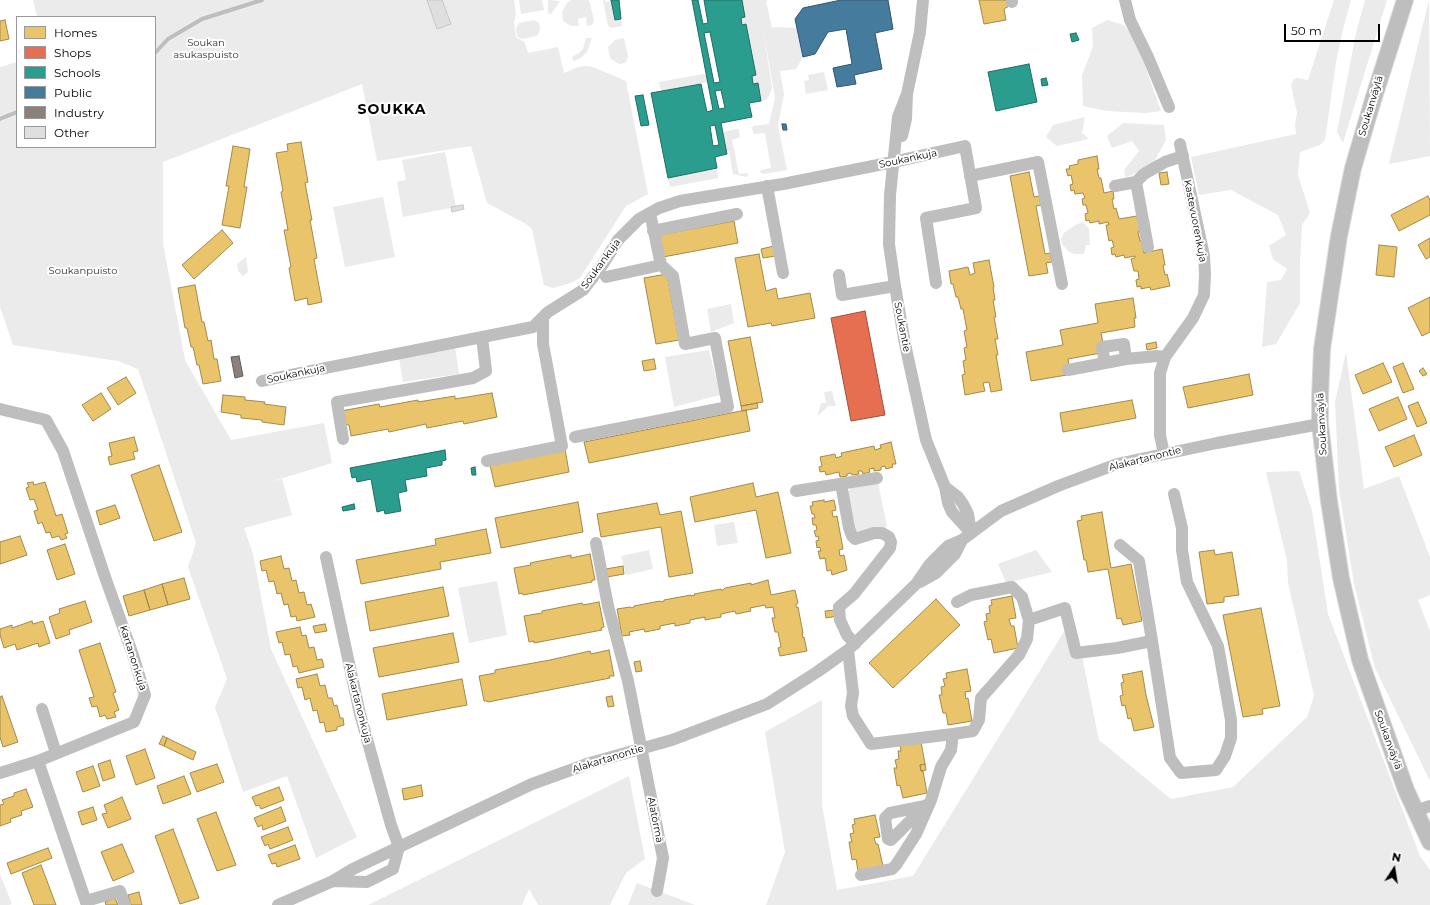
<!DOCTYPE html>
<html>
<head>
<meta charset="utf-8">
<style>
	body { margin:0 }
	#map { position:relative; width:1430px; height:905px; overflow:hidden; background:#fff; font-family:Montserrat,sans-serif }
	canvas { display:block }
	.legend { position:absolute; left:16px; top:16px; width:140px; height:132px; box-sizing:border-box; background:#fff; border:1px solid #999; margin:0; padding:5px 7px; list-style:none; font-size:12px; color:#000 }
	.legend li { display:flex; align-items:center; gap:8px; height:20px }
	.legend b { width:20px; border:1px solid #999 }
	.north { position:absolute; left:1374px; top:849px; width:40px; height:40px; -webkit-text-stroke:3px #fff; paint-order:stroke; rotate:12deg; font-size:11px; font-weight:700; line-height:16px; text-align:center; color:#000 }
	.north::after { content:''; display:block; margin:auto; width:14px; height:18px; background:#000; clip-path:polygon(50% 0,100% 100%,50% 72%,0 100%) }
	.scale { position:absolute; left:1284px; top:24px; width:96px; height:18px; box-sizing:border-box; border:2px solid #000; border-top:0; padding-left:5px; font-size:12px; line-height:14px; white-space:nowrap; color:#000; -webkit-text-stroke:3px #fff; paint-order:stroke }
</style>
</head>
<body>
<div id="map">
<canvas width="1430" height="905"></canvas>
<ul class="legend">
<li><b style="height:11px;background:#e9c46a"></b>Homes</li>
<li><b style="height:11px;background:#e76f51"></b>Shops</li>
<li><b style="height:11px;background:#2a9d8f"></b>Schools</li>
<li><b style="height:11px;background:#457b9d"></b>Public</li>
<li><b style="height:11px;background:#8a817c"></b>Industry</li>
<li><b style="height:11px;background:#dfdfdf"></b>Other</li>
</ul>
<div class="north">N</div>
<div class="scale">50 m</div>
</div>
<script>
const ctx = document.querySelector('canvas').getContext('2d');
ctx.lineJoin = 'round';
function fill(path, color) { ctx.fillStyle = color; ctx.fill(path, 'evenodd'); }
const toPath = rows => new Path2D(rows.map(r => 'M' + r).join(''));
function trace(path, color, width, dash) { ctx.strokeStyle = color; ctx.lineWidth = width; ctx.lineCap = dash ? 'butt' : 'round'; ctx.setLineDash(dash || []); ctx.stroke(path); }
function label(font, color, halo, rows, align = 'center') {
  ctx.font = font + ' Montserrat,sans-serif'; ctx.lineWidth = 4; ctx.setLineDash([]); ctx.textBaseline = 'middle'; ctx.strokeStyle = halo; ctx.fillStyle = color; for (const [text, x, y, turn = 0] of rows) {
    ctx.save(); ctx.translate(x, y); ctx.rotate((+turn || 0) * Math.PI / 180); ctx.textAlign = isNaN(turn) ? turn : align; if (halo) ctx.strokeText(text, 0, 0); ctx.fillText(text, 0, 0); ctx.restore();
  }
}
fill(toPath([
	[33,0,514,0,516,14,514,22,516,37,522,41,524,41,528,53,558,47,564,73,578,67,586,66,593,67,626,81,648,194,626,206,580,278,571,283,553,288,544,285,532,229,526,224,487,203,471,146,377,161,362,84,163,162,163,243,185,360,231,440,324,423,332,463,267,483,282,479,292,515,244,528,253,554,271,649,357,837,316,858,287,776,243,792,215,707,227,679,188,567,196,543,138,369,118,361,13,345,0,307,0,67,17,62,17,147,155,147,155,17,37,17],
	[519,0,542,0,544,10,521,14],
	[548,0,560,1,551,14,549,14,548,12],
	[588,0,590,3,594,21,592,25,587,26,586,17,578,19,579,26,571,26,563,21,562,12,567,3,571,0],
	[603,0,605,0,606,2,611,1,615,20,621,19,622,26,611,28,608,25],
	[742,0,768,0,766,1,772,28,776,27,797,28,803,57,796,69,780,71,784,94,778,126,787,170,763,174,760,172,761,170,771,168,765,133,754,134,752,129,753,126,769,124,775,98,763,28,772,87,769,96,766,100,761,101,758,83,753,84,752,76,756,75,741,18],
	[1334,0,1351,0,1343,29,1336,62,1325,140,1320,145,1300,152,1298,175,1310,213,1302,225,1300,263,1300,303,1276,344,1262,347,1267,282,1281,280,1287,269,1273,259,1269,246,1286,235,1278,215,1231,190,1199,195,1191,157,1296,134,1295,125,1297,113,1291,85,1294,79,1298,78,1308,80],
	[1365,0,1387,0,1343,143,1337,132,1356,33],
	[1429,0,1430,156,1389,164],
	[534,20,539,23,540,30,537,36,522,39,517,36,516,29,519,23],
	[1107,20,1124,25,1136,41,1161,111,1146,113,1107,111,1083,106,1082,75,1093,47,1092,28],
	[586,38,592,38,587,52,581,58,573,61,572,57,579,53,583,49],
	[624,38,628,56,627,60,625,63,619,64,611,59,609,54,608,47,615,40],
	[824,72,828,90,806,94,804,81,809,80,808,75],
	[703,74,706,75,708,82,661,91,659,82],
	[1085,117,1082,133,1089,139,1057,146,1046,137,1053,125],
	[1123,123,1164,125,1166,140,1153,164,1126,178,1124,170,1139,151,1132,141,1112,148,1107,136],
	[737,129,739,130,740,137,732,140,739,174,748,173,748,175,746,177,733,174,729,151,727,151,723,132],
	[445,152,456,207,403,217,397,182,406,180,402,160],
	[717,168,718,178,670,187,668,178],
	[383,197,395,257,345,267,333,207],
	[1083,222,1089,229,1090,245,1086,245,1084,254,1074,254,1068,251,1062,244,1061,239,1064,233,1075,225],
	[246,257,248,272,243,276,238,271,237,264],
	[731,304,734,323,711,332,707,309],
	[455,347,459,374,403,382,399,358],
	[709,350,720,395,674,407,665,357],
	[1346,352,1364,489,1399,476,1430,557,1430,595,1418,600,1430,631,1430,781,1375,668,1354,584,1339,489,1335,402],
	[832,391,836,406,828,406,818,416,818,414,821,403,826,403,824,392],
	[1299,471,1312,511,1328,614,1420,856,1430,870,1430,905,766,905,785,852,765,732,822,700,822,805,837,890,913,876,1065,630,1076,626,1099,740,1171,799,1233,787,1307,717,1314,696,1288,583,1287,561,1266,472],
	[878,482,887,527,858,534,853,530,845,494,855,485],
	[734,522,738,543,717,546,714,525],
	[649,550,653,569,626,575,621,556],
	[1036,550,1052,572,1006,583,998,564],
	[497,581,507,635,469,643,458,588],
	[629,776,645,859,626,873,610,905,538,905,529,889,522,905,368,905],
	[0,874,12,904,9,905,0,905],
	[637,883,695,905,628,905]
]), '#ebebeb');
const homes = toPath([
	[979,0,1006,0,1009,6,1004,9,1006,20,984,24,979,0],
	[5,20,9,39,0,41,0,21,5,20],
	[301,142,308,182,305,183,312,220,310,220,317,258,314,259,322,302,308,305,307,298,295,301,289,268,291,267,284,230,288,230,281,192,283,191,276,153,288,151,287,144,301,142],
	[233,146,250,149,244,187,247,187,240,228,222,225,229,186,226,186,233,146],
	[1097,156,1099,169,1097,169,1099,178,1101,178,1104,193,1113,191,1114,199,1112,199,1114,209,1116,208,1119,219,1137,216,1140,231,1138,232,1140,241,1142,241,1144,253,1162,249,1165,265,1163,265,1165,275,1167,274,1170,286,1151,290,1150,287,1141,289,1141,286,1137,287,1136,280,1139,279,1138,271,1134,271,1131,259,1135,258,1135,256,1125,258,1124,255,1116,257,1115,254,1112,255,1111,248,1114,247,1112,240,1109,241,1106,225,1109,225,1108,222,1099,224,1099,221,1090,223,1089,220,1086,221,1085,214,1088,213,1086,205,1083,205,1082,199,1085,198,1083,193,1075,194,1074,190,1071,191,1070,185,1073,184,1071,175,1068,176,1066,169,1070,169,1069,166,1078,164,1078,160,1097,156],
	[1029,172,1034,197,1039,196,1041,205,1036,206,1045,254,1050,253,1052,262,1046,263,1048,273,1029,276,1010,176,1029,172],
	[1167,172,1169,184,1161,185,1159,173,1167,172],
	[1428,196,1430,200,1430,215,1399,231,1391,215,1428,196],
	[734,221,738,243,663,257,659,235,734,221],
	[222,230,233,243,194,279,182,265,222,230],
	[1430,238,1430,257,1426,259,1418,245,1430,238],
	[1379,245,1397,247,1394,277,1376,275,1379,245],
	[774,246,776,256,763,258,761,249,774,246],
	[759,254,766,291,776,288,778,299,810,293,815,318,772,326,771,323,748,327,735,258,759,254],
	[989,260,994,287,993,287,995,300,993,300,996,317,994,317,998,339,995,339,998,355,996,355,1002,390,991,392,989,382,983,383,985,391,965,395,962,375,965,374,963,361,966,360,964,348,967,347,964,331,967,330,963,309,961,309,958,297,956,297,953,284,951,284,949,271,968,267,970,275,975,273,973,263,989,260],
	[667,274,679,340,656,344,644,278,667,274],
	[195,285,202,322,204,322,208,341,211,340,214,359,217,359,221,381,203,384,199,365,197,365,193,347,191,347,187,328,185,328,178,288,195,285],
	[1430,297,1430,332,1422,336,1408,308,1430,297],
	[1133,298,1136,318,1134,318,1135,327,1101,333,1103,343,1101,353,1068,359,1069,365,1067,375,1031,381,1026,352,1063,345,1060,330,1098,323,1095,304,1133,298],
	[750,337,763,402,741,406,728,341,750,337],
	[1156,342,1157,348,1147,350,1146,344,1156,342],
	[654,359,656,369,644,371,642,361,654,359],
	[1383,363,1392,382,1363,394,1355,375,1383,363],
	[1403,363,1414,389,1403,393,1393,367,1403,363],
	[1423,368,1427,374,1423,376,1419,371,1423,368],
	[1249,374,1253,395,1188,408,1183,387,1249,374],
	[126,377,136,393,118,405,107,388,126,377],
	[101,393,111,409,93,421,82,405,101,393],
	[492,393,497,417,464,424,463,421,427,428,426,424,389,432,388,429,351,436,349,425,344,424,341,411,379,404,380,407,418,400,418,402,455,396,455,399,492,393],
	[223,395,245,397,245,400,265,402,264,404,286,407,284,425,262,422,262,420,241,418,241,415,221,412,223,395],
	[1398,397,1407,419,1379,431,1369,409,1398,397],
	[1132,400,1136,418,1063,432,1060,413,1132,400],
	[1418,402,1427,423,1417,427,1408,406,1418,402],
	[757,403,758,408,742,411,741,406,757,403],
	[746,410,750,431,589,463,584,442,746,410],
	[1414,435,1422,455,1394,467,1385,447,1414,435],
	[134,437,138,451,133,452,135,459,110,465,108,457,112,456,109,443,134,437],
	[891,442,896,464,892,464,893,467,886,469,885,466,881,467,881,470,874,471,874,468,869,469,870,472,863,474,862,471,858,471,859,474,852,475,851,473,847,474,847,476,840,477,839,472,826,475,825,471,820,472,819,467,822,466,820,457,835,454,836,458,842,456,841,453,874,446,875,450,881,448,880,445,891,442],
	[565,449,569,472,495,487,490,465,565,449],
	[159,465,182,532,154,541,131,475,159,465],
	[33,482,34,485,45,482,56,516,62,514,68,533,65,534,67,538,61,540,59,536,52,538,50,532,46,533,42,522,38,524,34,511,38,510,34,499,30,500,26,488,29,487,27,483,33,482],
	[753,483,756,497,778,492,791,553,766,558,756,510,695,522,690,497,753,483],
	[824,500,824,502,834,500,836,510,832,511,833,517,837,516,843,549,839,550,840,556,844,555,847,570,832,575,831,570,827,571,825,558,820,559,818,551,821,551,820,547,817,548,816,541,819,540,818,536,816,537,814,531,817,530,816,525,813,525,812,518,815,518,814,514,812,514,810,506,813,506,812,502,824,500],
	[578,502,583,532,501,548,495,518,578,502],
	[657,503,660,515,681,511,693,573,669,577,661,527,601,537,597,514,657,503],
	[115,505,120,518,100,525,96,511,115,505],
	[1102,512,1111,568,1131,564,1142,621,1123,625,1121,618,1117,619,1108,569,1088,572,1086,560,1084,560,1077,521,1082,520,1081,516,1102,512],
	[486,529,491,553,440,562,441,569,361,584,356,560,436,545,435,539,486,529],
	[20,536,27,555,0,564,0,542,20,536],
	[65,544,75,574,57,580,47,550,65,544],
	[1214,550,1215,555,1232,552,1239,595,1224,597,1224,602,1207,604,1199,552,1214,550],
	[590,554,595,580,592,580,592,582,523,595,522,593,519,594,514,568,531,565,530,563,540,561,571,555,571,558,590,554],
	[281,556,284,569,289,568,292,581,296,580,299,593,304,592,307,605,311,604,315,617,297,621,296,616,291,617,288,604,284,605,281,593,277,594,274,581,269,582,266,570,262,571,260,561,281,556],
	[623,566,624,574,607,577,606,569,623,566],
	[184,578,190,599,168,605,162,584,184,578],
	[768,580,771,595,795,590,798,603,796,604,796,606,797,608,798,607,803,633,802,633,803,638,804,637,807,651,780,656,778,648,781,647,778,632,775,632,772,618,775,618,773,607,766,608,765,605,750,608,751,611,736,614,735,611,721,614,721,617,705,620,705,617,690,620,690,623,675,626,675,623,660,626,660,629,645,632,644,629,629,632,630,635,622,636,617,609,630,607,632,608,634,607,634,606,660,601,661,602,664,601,664,600,691,595,691,596,695,595,694,594,721,589,721,590,723,590,725,588,751,583,751,585,768,580],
	[162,584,168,605,150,610,144,590,162,584],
	[443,587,449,616,370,631,365,602,443,587],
	[144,590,150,610,129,616,123,596,144,590],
	[1012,596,1016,618,1009,619,1011,626,1014,626,1018,648,994,653,991,639,988,640,984,622,987,621,986,614,990,613,989,606,992,605,991,600,1012,596],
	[936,599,960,625,893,688,869,663,936,599],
	[85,601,92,622,69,630,70,634,56,639,49,617,60,613,59,609,85,601],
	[599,602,604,627,601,628,602,630,534,643,534,641,529,642,524,616,542,613,542,611,582,603,583,605,599,602],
	[1261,608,1280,706,1262,709,1263,714,1243,717,1223,615,1261,608],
	[836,610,837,616,826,618,825,611,836,610],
	[32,621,33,624,43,621,50,643,39,647,38,643,17,650,15,644,4,648,0,635,0,629,12,625,12,628,32,621],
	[325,624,327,631,315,633,313,626,325,624],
	[300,627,302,636,306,635,309,648,314,647,317,660,322,659,324,667,299,673,297,666,293,667,290,654,285,655,282,642,279,643,276,632,300,627],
	[453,633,459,662,379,677,373,648,453,633],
	[100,643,116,692,113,693,119,710,114,712,116,717,107,719,105,715,100,717,97,706,92,707,89,698,94,697,79,650,100,643],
	[609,650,614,676,609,676,610,678,488,702,487,701,484,701,479,676,495,673,495,670,550,660,590,651,591,654,609,650],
	[640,661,642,671,636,672,634,662,640,661],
	[967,669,971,691,965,692,966,699,968,698,972,721,948,725,946,713,943,713,939,695,942,695,941,687,945,686,943,679,947,678,946,673,967,669],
	[1142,671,1146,695,1154,727,1134,731,1131,718,1128,719,1125,705,1122,706,1120,696,1123,695,1121,683,1124,682,1122,675,1142,671],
	[317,674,320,686,325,685,328,698,332,698,334,706,337,705,340,718,343,718,344,725,337,727,337,730,326,732,324,722,320,723,317,710,313,711,310,698,305,700,302,687,298,688,296,679,317,674],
	[462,679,467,705,387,720,382,694,462,679],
	[2,696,18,742,3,747,0,737,0,697,2,696],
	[612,696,614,706,608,707,606,697,612,696],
	[163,736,167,738,164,746,159,744,163,736],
	[167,738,196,752,193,760,164,746,167,738],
	[921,742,925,764,920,765,921,771,923,771,927,793,903,798,900,785,897,786,894,768,897,768,895,760,899,759,898,751,901,751,900,745,921,742],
	[145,749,155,778,136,785,126,756,145,749],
	[110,760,115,777,103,781,98,764,110,760],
	[217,764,224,782,197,792,190,773,217,764],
	[925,764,926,770,921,771,920,765,925,764],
	[93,766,100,786,83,792,76,772,93,766],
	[184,776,191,794,163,804,157,786,184,776],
	[421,785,423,796,404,800,402,789,421,785],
	[279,787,284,800,261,809,259,805,256,806,252,797,279,787],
	[26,789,33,807,21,811,22,815,10,819,11,822,0,826,0,805,4,804,2,800,14,796,14,793,26,789],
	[122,797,131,819,108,828,102,814,107,813,104,805,122,797],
	[93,807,97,820,82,825,78,812,93,807],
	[281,807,286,821,263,830,262,825,258,827,254,818,281,807],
	[216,812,236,865,217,871,197,819,216,812],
	[875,815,880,837,874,838,876,844,878,844,883,866,858,871,856,859,852,860,849,842,852,842,850,834,854,833,852,825,855,824,854,819,875,815],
	[288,827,293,840,270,849,268,844,265,846,261,837,288,827],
	[173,829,199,898,180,904,155,836,173,829],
	[122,844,134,872,113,881,101,852,122,844],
	[295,845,300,859,277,867,276,863,272,864,268,855,295,845],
	[48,848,52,858,11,874,7,863,48,848],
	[41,865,56,905,34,905,22,873,41,865],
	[139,892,142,905,131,905,128,895,139,892],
	[115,898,118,905,106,905,105,902,115,898]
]);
fill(homes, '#e9c46a');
trace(homes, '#a3894a', 1);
const shops = toPath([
	[865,311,885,415,851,421,831,318,865,311]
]);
fill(shops, '#e76f51');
trace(shops, '#a24e39', 1);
const schools = toPath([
	[611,0,619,0,621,19,615,20,611,0],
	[692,0,698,0,703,24,708,23,704,0,742,0,745,17,741,18,742,25,746,24,756,75,752,76,753,84,758,83,761,101,749,103,752,117,721,123,727,154,715,157,717,168,668,178,651,93,701,84,707,112,713,110,692,0],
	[710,32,720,82,714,83,704,33,710,32],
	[721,90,725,108,719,109,715,91,721,90],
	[715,125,719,145,713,146,710,126,715,125],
	[1076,33,1079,40,1072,42,1070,34,1076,33],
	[1029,64,1037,102,996,111,988,72,1029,64],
	[1046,78,1048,85,1042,86,1041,79,1046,78],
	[643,95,649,125,641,126,635,96,643,95],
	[445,450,446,460,442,461,442,465,426,468,427,476,405,480,407,491,398,493,401,511,385,514,384,510,377,512,371,479,357,482,356,477,352,478,350,468,445,450],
	[475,467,476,475,472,475,471,468,475,467],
	[354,504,355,509,343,511,342,507,354,504]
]);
fill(schools, '#2a9d8f');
trace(schools, '#1d6e64', 1);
const public = toPath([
	[841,0,888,0,893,29,875,33,882,69,854,75,856,84,837,87,833,68,852,64,846,29,828,32,815,54,803,57,795,19,803,8,841,0],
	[782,124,786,124,787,130,783,130,782,124]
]);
fill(public, '#457b9d');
trace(public, '#30566e', 1);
const industry = toPath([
	[239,356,243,376,235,378,231,357,239,356]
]);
fill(industry, '#8a817c');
trace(industry, '#615a57', 1);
trace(toPath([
	[155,53,168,39,202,19,262,0],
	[0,119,17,112]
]), '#bebebe', 4);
const building = toPath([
	[427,0,442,0,451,24,437,29,427,0],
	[463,205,464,209,452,212,451,207,463,205]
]);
fill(building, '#dfdfdf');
trace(building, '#c6c6c6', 1);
const major = toPath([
	[1405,0,1373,100,1353,168,1339,236,1322,349,1320,397,1320,424,1329,501,1341,578,1360,660,1406,790,1430,842]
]);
trace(major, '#dbdbdb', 18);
trace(toPath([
	[1012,0,1012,2],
	[1125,0,1130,20,1148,57,1169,107],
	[907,94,898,117,890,195,889,244,895,286,905,344,926,440,945,487,948,503,952,512,971,533],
	[902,136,906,119,907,94,920,32,923,0],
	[970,176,1038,162,1062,284],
	[1136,182,1148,247],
	[767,186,783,273],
	[1115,186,1136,182,1144,174,1165,162,1183,156],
	[653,231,737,214],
	[839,275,842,295,895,286],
	[606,277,661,265],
	[1105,363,1102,347,1124,344,1126,359],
	[1068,370,1126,359,1157,356,1165,357],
	[262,381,295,374,533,327,548,312,583,290,603,264,618,240,639,219,659,208,680,201,783,184,893,162,965,146,976,208,926,218,936,283],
	[0,409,46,420,63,451,105,577,133,655,145,695,134,722,38,761,0,773],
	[575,437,728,407,715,338,685,344,673,276,661,265,650,213],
	[343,439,337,402,473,378,486,371,482,337],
	[1164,454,1160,435,1160,373,1165,357,1193,318,1204,295,1205,274,1204,256,1180,144],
	[487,461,562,446,543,344,543,318],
	[841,484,849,528,852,536,855,539,874,533,882,533,889,537,891,542,890,548,854,594,839,607,840,620,847,635,855,644],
	[945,487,958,497,963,504,968,514,971,533],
	[796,491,877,478],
	[596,543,608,606,628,681,663,858,657,891],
	[1120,545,1139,561,1152,641],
	[326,557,360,714,391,825,399,847],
	[920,582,936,573,955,554,962,540],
	[957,602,971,595,1012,587,1022,597,1029,620],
	[848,650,853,693,851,706,853,716,871,744,953,734],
	[42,709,56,753],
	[38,761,87,905],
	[925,806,890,813,885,818,888,839,891,840,926,805],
	[1416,811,1430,806],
	[861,875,892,869,896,865,916,834,931,800,941,767,951,750,953,734,973,731,979,720,981,698,1019,655,1027,639,1029,620,1065,608,1076,653,1117,648,1152,641,1170,758,1181,773,1216,770,1225,756,1231,738,1231,720,1218,646,1187,582,1182,550,1182,528,1174,494],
	[333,881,367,882,393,869,399,847],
	[86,901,120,891,125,905],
	[278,905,333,881,353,869,399,847,532,784,590,763,672,740,767,704,817,672,848,650,917,583,930,564,948,546,962,540,1001,511,1058,486,1117,464,1217,443,1320,424]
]), '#bebebe', 12);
trace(major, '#bebebe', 16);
label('10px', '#323232', '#fff', [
	["Soukan",206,43],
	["asukaspuisto",206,55],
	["Soukanpuisto",83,271]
]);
label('10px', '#000', '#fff', [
	["Soukanväylä",1371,106,-73],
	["Soukankuja",908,159,-12],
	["Kastevuorenkuja",1195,221,79],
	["Soukankuja",601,264,-54],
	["Soukantie",902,327,79],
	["Soukankuja",296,374,-12],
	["Soukanväylä",1322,424,-93],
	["Alakartanontie",1145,459,-14],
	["Kartanonkuja",133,658,72],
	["Alakartanonkuja",358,703,76],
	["Soukanväylä",1388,740,70],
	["Alakartanontie",608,759,-17],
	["Alatörmä",655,820,79]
]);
ctx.letterSpacing = '1px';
label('bold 14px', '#000', '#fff', [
	["SOUKKA",392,110]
]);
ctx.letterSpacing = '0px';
</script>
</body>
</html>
